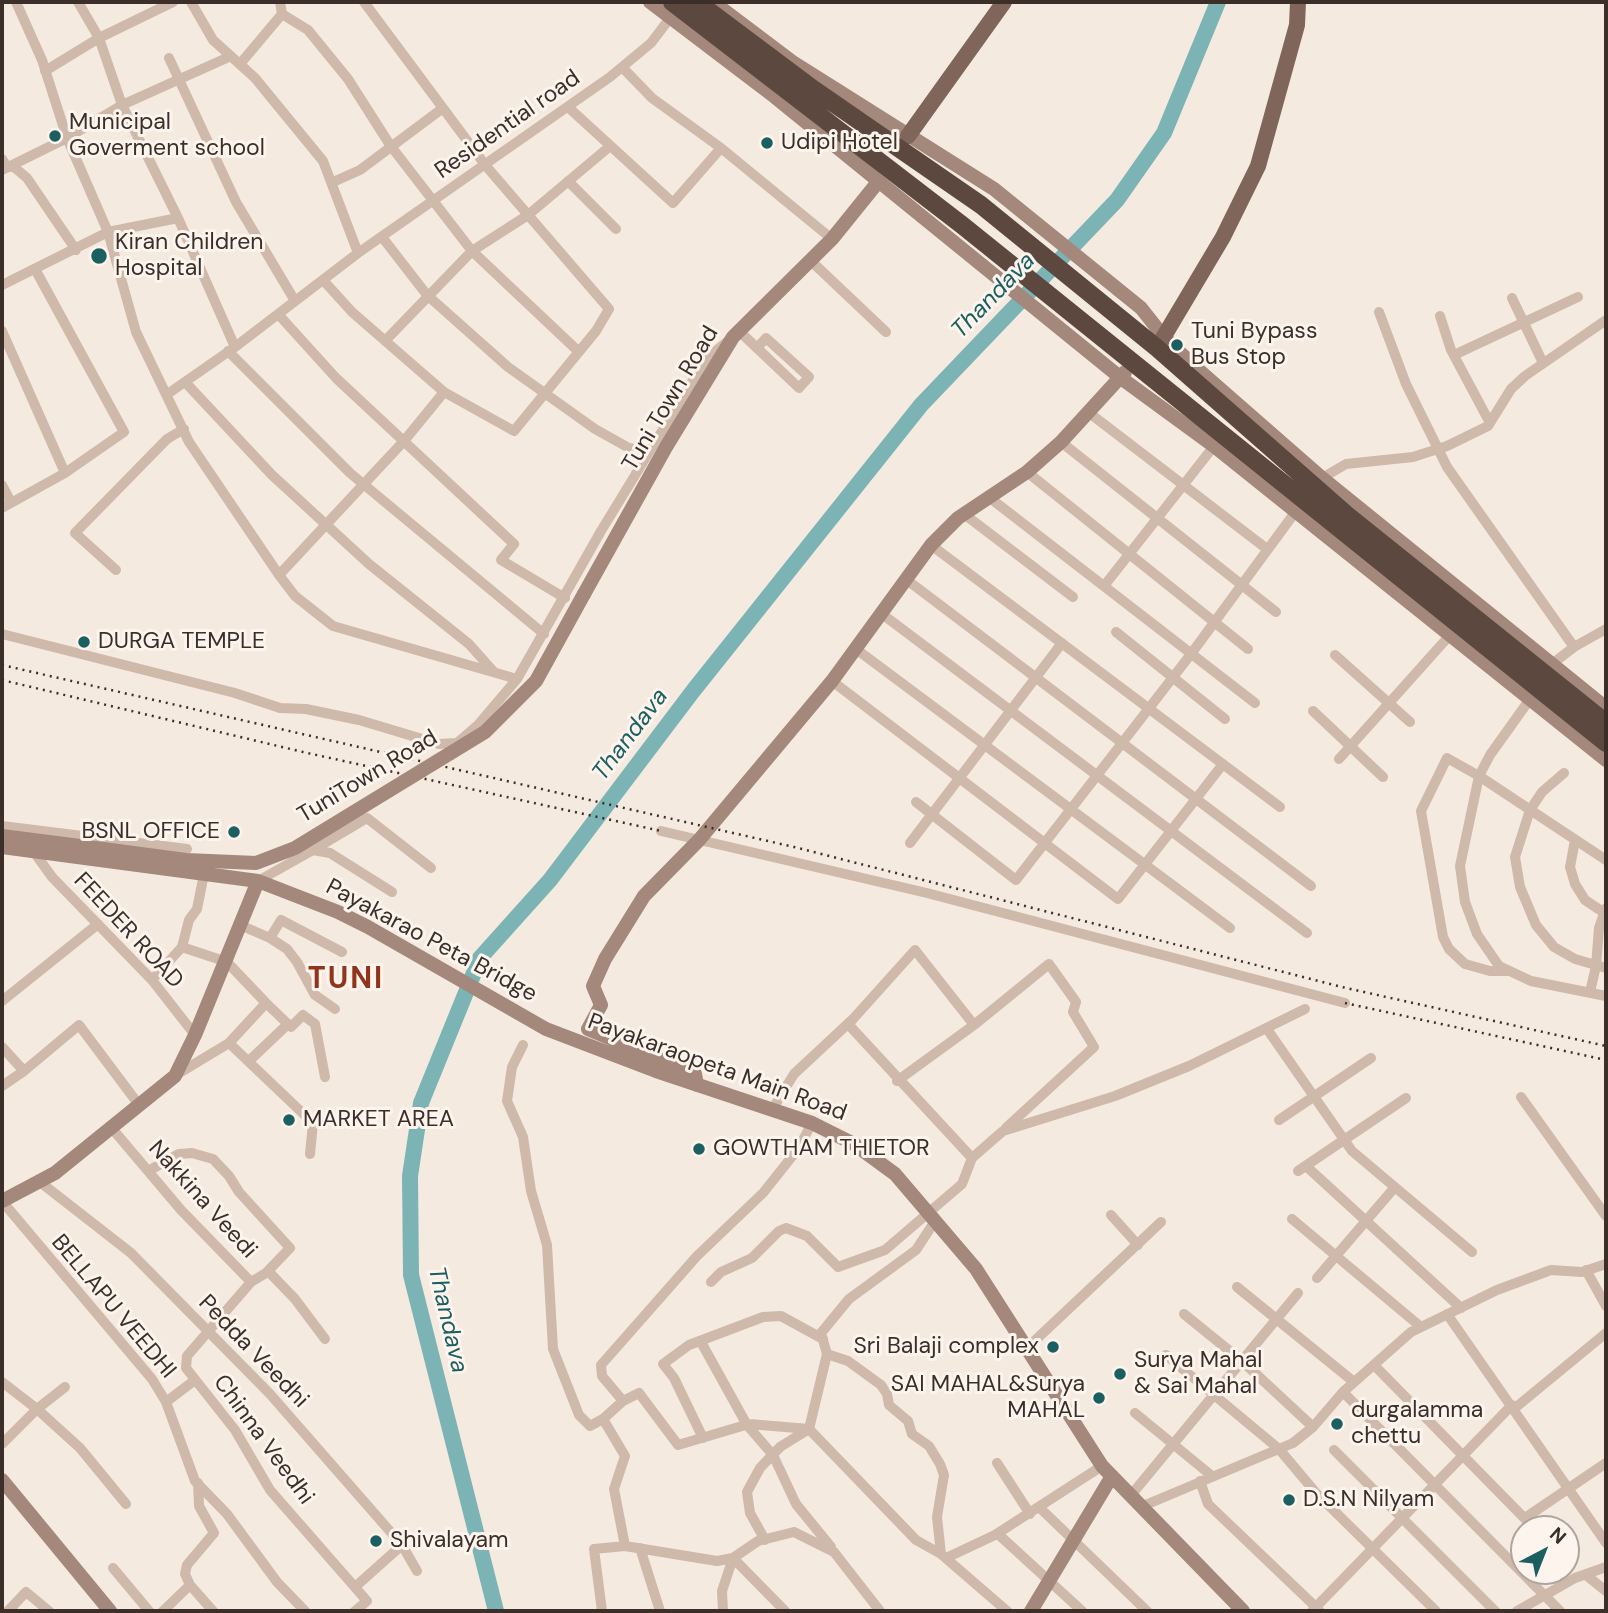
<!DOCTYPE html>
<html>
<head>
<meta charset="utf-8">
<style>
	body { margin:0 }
	#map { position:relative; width:1608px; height:1613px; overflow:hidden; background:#f5eadf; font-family:"DM Sans",sans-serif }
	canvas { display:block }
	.frame { position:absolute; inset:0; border:4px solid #3c2f2a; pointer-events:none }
	.north { position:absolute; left:1510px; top:1515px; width:70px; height:70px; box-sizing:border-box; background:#fcf4ed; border:2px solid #afa59f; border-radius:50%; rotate:42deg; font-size:19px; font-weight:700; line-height:28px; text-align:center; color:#3c2f2a }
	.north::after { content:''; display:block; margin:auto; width:24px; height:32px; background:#1b5f61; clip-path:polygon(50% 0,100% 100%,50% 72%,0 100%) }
</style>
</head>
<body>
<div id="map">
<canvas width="1608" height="1613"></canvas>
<div class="frame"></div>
<div class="north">N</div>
</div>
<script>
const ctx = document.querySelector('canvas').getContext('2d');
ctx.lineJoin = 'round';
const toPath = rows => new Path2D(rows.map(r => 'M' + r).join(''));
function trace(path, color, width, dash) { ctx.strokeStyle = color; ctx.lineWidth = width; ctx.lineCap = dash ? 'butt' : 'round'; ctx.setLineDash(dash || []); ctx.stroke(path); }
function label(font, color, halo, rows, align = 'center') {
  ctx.font = font + ' "DM Sans",sans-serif'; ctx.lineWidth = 6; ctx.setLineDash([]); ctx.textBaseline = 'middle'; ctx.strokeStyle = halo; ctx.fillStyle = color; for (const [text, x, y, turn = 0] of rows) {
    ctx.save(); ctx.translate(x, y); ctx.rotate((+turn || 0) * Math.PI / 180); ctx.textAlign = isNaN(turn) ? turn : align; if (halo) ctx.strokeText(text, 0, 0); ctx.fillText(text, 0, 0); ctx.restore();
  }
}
trace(toPath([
	[496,1611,411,1275,410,1176,421,1103,480,958,550,880,693,691,921,405,1117,200,1164,133,1218,2]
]), '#7cb4b5', 16);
trace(toPath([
	[16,2,42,60,67,138,108,232,136,332,189,442,279,575,295,596,333,626,517,679],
	[78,2,99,38,122,105,178,218,235,347,169,393],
	[191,2,213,40,255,78,323,161,358,253],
	[282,14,308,30,348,79,390,145,472,251,579,352],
	[169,58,236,202,295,301],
	[240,64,282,14,280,2],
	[622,67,652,98,721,148,832,239],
	[45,71,99,38,173,2],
	[568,107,673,203,721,148],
	[2,159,7,167,14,167,27,178,76,250],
	[2,170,67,138,122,105,231,56],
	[568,181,616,229],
	[333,182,360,170,443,108],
	[382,237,427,295,508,367,595,429,629,448,649,452],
	[810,260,886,332],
	[323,280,352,312,444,392,514,431,596,331,609,309,486,166,364,2],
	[2,285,108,232,178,218],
	[1512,298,1543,363],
	[1379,312,1406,384,1447,467,1574,647],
	[278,314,336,378,514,544,501,560,565,598],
	[1440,316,1451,350,1490,423],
	[2,331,65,473],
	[739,331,757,348,799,388,809,377,766,338,757,348],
	[385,341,472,251,528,215,609,147],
	[235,347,358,253,610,77,651,43,670,18],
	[228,351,350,473,544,634],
	[1454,355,1578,297],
	[185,382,272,475,369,564,469,644,493,671],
	[1088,412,1267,549],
	[1061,442,1276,612],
	[1027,472,1248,649],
	[1322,478,1346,464,1413,457,1447,446,1488,426,1511,389,1525,376,1606,320],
	[2,485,11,502],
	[990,498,1255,703],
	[2,508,65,473,124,432,35,269],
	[964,514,1073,597],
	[931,545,1280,807],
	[116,570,75,533,167,439,184,429],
	[279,575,404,441,444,392],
	[907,580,1311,886],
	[1104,586,1214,446],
	[882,614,1307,933],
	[1116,632,1225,719],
	[2,634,235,693,280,708,306,709,359,720,439,744,457,743,478,725,517,679,601,531,706,359,727,342],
	[856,649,1230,928],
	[1335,655,1410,722],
	[1552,664,1574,647,1606,629],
	[832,681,1118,899,1223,764],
	[1530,699,1490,755,1479,776,1606,860],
	[1313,711,1383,777],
	[1339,759,1450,635],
	[1564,773,1542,792,1530,810,1515,857,1520,887,1536,925,1554,947,1575,959,1606,968],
	[916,802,1016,880,1191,654,1296,511],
	[2,826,187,849],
	[661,831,927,893,1345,1003],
	[1575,840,1570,867,1575,884,1585,900,1606,914],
	[910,843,1062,643],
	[313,850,367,818,431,868],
	[34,852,52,877,152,980,195,1035],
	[204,874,197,909,189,920,182,947,227,962,266,1003],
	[258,881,313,850,330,853,392,892],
	[240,925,270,938],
	[1510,971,1490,971,1465,964,1449,949,1443,937,1421,811,1447,758,1479,776,1460,866,1465,902,1477,934,1499,966,1531,981,1606,996],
	[152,980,182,947],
	[1590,992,1596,966,1599,928,1606,908],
	[2,1001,98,924],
	[335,1009,315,995,297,962,287,949,270,938,281,920,342,952],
	[848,1024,972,1158],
	[1267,1029,1352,1151,1472,1252],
	[523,1045,512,1067,507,1101,523,1137,531,1191,547,1245,553,1349,579,1415,590,1426,603,1419],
	[2,1047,24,1071,2,1086],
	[250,1060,288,1024],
	[24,1071,79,1025,139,1105],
	[176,1075,229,1043],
	[897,1081,974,1025,1049,964,1076,1002,1073,1012,1094,1047,1006,1128],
	[1521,1097,1606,1216],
	[772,1110,794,1074,853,1019,915,950,974,1025],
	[1279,1120,1371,1058],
	[812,1123,798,1149,763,1193,697,1256,601,1365,602,1376,623,1401,639,1393,678,1445,749,1424,809,1429,827,1354,821,1333,849,1299,916,1250,935,1221],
	[110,1126,181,1210,251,1282,187,1356,186,1368,235,1430,270,1490,367,1601,355,1611],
	[310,1154,313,1123,229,1043,266,1003,291,1027,303,1015,315,1024,325,1077],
	[1306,1166,1461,1308],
	[148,1171,179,1154,192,1153,213,1159,229,1176,239,1192,290,1248,266,1273,251,1282],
	[1298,1171,1406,1098],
	[40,1182,131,1253,270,1394,402,1545,417,1571],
	[2,1201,152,1379,166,1402,195,1481,227,1514,277,1582,305,1611],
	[1111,1215,1138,1245],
	[1292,1219,1421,1327],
	[1586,1270,1606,1306],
	[268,1271,295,1299,325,1339],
	[1317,1278,1395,1187],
	[711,1282,721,1272,752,1258,779,1231,786,1228,807,1236,838,1267,885,1250,962,1184,972,1158,1003,1131,1115,1096,1189,1066,1305,1009],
	[1237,1287,1354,1382],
	[1184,1314,1242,1361,1313,1427],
	[1447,1314,1606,1543],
	[701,1342,747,1425,773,1455,796,1504,831,1547],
	[1027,1348,1161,1222],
	[827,1354,848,1361,881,1385,887,1394,889,1405,908,1421,912,1434,929,1446,940,1464,944,1475,937,1517,941,1554],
	[1166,1355,1279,1449,1316,1493,1436,1611],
	[1374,1365,1535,1529],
	[2,1382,37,1409,65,1387],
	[1343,1392,1560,1611],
	[623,1401,603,1419,625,1456,614,1489,625,1546,717,1561,733,1558,758,1541,794,1532,834,1552,880,1611],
	[166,1402,195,1380],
	[1515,1408,1606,1333],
	[1135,1413,1212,1476],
	[703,1438,674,1378,663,1364,689,1345,763,1317,781,1316,823,1339],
	[2,1444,37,1409,80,1448,126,1504],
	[1334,1450,1495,1611],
	[997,1463,1030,1514],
	[1200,1481,1208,1504,1319,1610],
	[198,1483,199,1506,214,1533,187,1565,185,1574,190,1585,213,1611],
	[1132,1494,1298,1293],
	[1143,1506,1293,1443,1313,1427,1343,1392,1411,1332,1497,1290,1551,1270,1582,1272,1606,1264],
	[1040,1508,1147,1611],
	[1525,1518,1606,1463],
	[998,1534,1082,1611],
	[765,1540,750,1513,747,1492,760,1468,780,1447,809,1429,916,1540,941,1554,1007,1611],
	[640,1548,660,1611],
	[733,1558,785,1611],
	[946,1558,995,1535,1102,1466],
	[113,1568,149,1611],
	[1586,1575,1606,1591],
	[355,1587,402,1545],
	[8,1611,26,1592,49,1611],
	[163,1611,190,1585],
	[602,1611,594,1549,625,1546],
	[723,1611,722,1591,733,1558],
	[1312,1611,1512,1405],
	[1517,1611,1575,1578,1606,1567]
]), '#cfb9aa', 10);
trace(toPath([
	[650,2,775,97,1121,378,1214,446,1606,760],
	[713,2,794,63,994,189,1141,308,1164,337,1194,366,1322,478,1606,708],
	[584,594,666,447,733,337,832,239,878,182],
	[2,836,103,849],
	[2,847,258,881,338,912,368,927,546,1029,656,1071,812,1123,854,1144,895,1174,976,1269,1102,1466,1243,1611],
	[697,1085,695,1074,588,1029,601,1005,593,986,605,959,644,896,699,840,832,681,931,545,958,518,1027,472,1061,442,1125,372],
	[2,1201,55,1173,175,1076,195,1035,258,881],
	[2,1480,110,1611],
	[1031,1611,1112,1476]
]), '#a3887b', 14);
trace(toPath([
	[908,136,1004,2],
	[1157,348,1223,237,1258,166,1297,25,1298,2]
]), '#7f655a', 16);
trace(toPath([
	[672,2,962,225,1606,743],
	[697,2,813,89,981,205,1157,348,1347,515,1606,723]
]), '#5d4840', 18);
trace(toPath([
	[2,665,794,847,1346,988,1606,1046],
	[2,680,303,752,661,831],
	[1345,1003,1606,1060]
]), '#3c2f2a', 2.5, [2, 5]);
trace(toPath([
	[103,849,186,860,256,863,295,848,485,732,536,681,584,594]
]), '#a3887b', 14);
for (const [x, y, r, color] of [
	[55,136,7,"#1b5f61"],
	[767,143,7,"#1b5f61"],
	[99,256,9,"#1b5f61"],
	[1177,345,7,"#1b5f61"],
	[84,642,7,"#1b5f61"],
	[234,832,7,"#1b5f61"],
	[289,1120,7,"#1b5f61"],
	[699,1149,7,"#1b5f61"],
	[1053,1347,7,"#1b5f61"],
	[1120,1374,7,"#1b5f61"],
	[1099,1398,7,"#1b5f61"],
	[1337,1424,7,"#1b5f61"],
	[1289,1500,7,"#1b5f61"],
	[376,1541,7,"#1b5f61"]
]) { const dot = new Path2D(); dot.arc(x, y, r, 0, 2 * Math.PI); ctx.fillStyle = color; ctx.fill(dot); trace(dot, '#fcf4ed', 2.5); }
label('23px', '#3c2f2a', '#fcf4ed', [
	["Municipal",69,123],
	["Goverment school",69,149],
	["Udipi Hotel",781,143],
	["Kiran Children",115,243],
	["Hospital",115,269],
	["Tuni Bypass",1191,332],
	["Bus Stop",1191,358],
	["DURGA TEMPLE",98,642],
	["BSNL OFFICE",220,832,"right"],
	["MARKET AREA",303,1120],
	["GOWTHAM THIETOR",713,1149],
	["Sri Balaji complex",1039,1347,"right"],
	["Surya Mahal",1134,1361],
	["& Sai Mahal",1134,1387],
	["SAI MAHAL&Surya",1085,1385,"right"],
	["MAHAL",1085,1411,"right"],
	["durgalamma",1351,1411],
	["chettu",1351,1437],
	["D.S.N Nilyam",1303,1500],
	["Shivalayam",390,1541]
], 'left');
label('23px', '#3c2f2a', '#fcf4ed', [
	["Residential road",508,125,-35],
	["Tuni Town Road",671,399,-59],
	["TuniTown Road",368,777,-31],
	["FEEDER ROAD",128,931,47],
	["Payakarao Peta Bridge",431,941,28],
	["Payakaraopeta Main Road",717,1068,20],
	["Nakkina Veedi",202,1200,48],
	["BELLAPU VEEDHI",113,1307,50],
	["Pedda Veedhi",253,1352,46],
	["Chinna Veedhi",263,1440,54]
]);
label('italic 24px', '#1b5f61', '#fcf4ed', [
	["Thandava",994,296,-46],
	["Thandava",631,735,-53],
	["Thandava",447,1320,77]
]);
ctx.letterSpacing = '2px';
label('bold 30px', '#92341c', '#fcf4ed', [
	["TUNI",346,980]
]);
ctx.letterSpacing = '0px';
</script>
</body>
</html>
